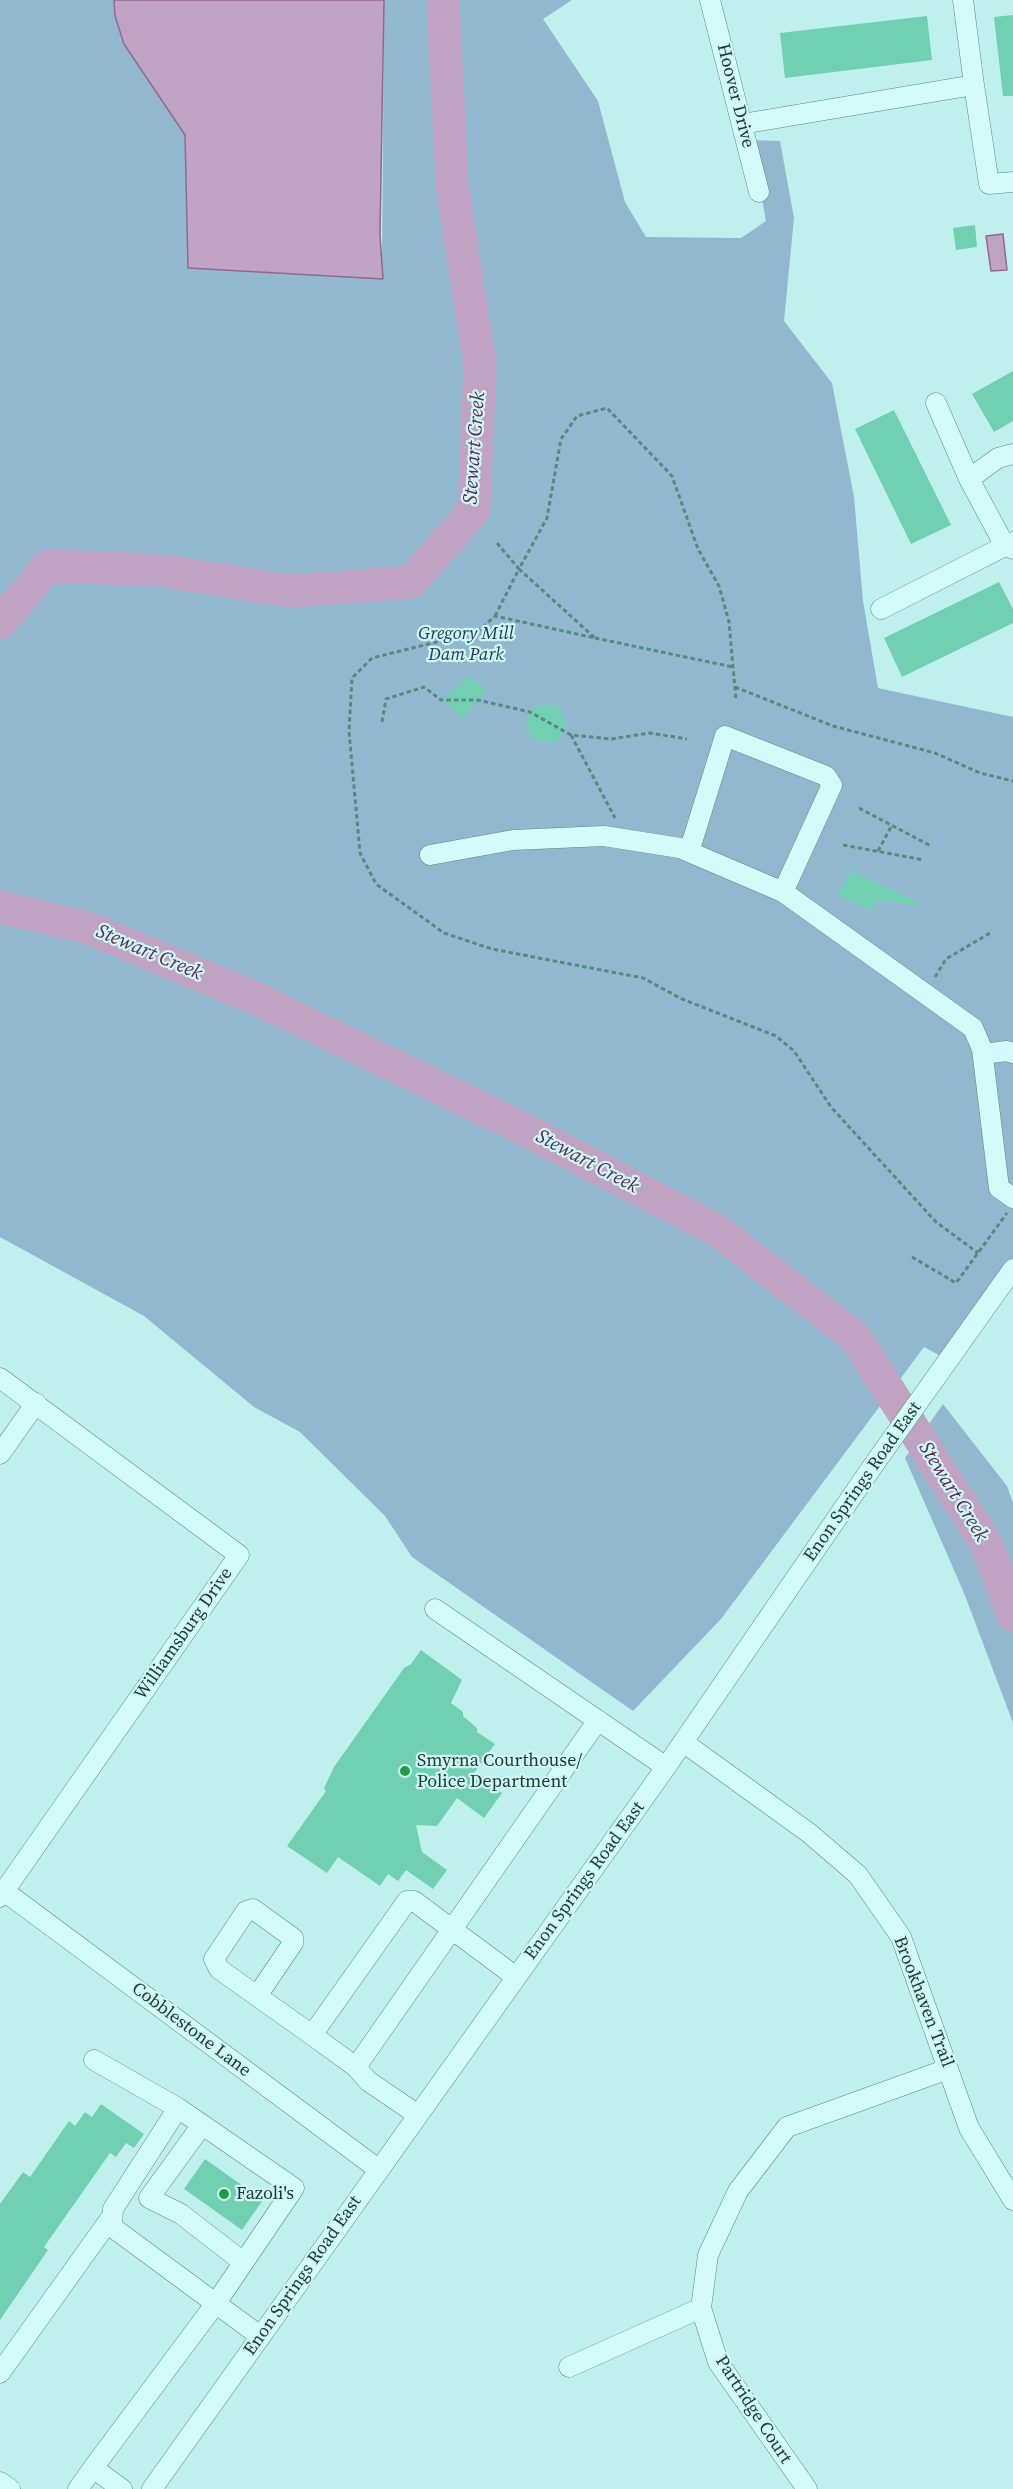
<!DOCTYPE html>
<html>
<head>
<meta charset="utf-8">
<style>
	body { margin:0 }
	canvas { display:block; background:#bff0ee }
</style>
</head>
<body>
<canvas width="1013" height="2489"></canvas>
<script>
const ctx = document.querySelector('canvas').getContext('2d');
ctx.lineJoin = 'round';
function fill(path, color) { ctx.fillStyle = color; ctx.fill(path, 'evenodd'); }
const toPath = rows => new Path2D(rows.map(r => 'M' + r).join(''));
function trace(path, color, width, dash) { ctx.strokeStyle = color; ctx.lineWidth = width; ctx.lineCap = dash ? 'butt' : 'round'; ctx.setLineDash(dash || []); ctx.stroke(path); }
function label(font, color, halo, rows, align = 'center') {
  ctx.font = font + ' "Source Serif 4",serif'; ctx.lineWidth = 4.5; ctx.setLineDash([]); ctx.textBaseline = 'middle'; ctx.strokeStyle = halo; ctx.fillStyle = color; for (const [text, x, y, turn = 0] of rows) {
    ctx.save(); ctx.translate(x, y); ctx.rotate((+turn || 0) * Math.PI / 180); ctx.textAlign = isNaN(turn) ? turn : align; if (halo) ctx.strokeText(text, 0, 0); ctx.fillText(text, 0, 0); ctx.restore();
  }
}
fill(toPath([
	[0,0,114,0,115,16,124,44,185,135,188,267,382,263,384,0,572,0,543,19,598,101,625,202,646,237,741,238,766,221,751,140,780,141,794,218,784,321,832,383,854,497,863,601,878,688,1013,717,1013,1269,948,1360,924,1347,721,1619,633,1711,412,1557,385,1516,300,1432,254,1407,144,1316,0,1237],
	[943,1404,1007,1486,1013,1503,1013,1723,964,1593,905,1458]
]), '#92b8cf');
const water = toPath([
	[114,0,384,0,380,235,383,279,188,268,185,135,124,44,115,16,114,0],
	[1003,234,1007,270,991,271,986,236,1003,234]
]);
fill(water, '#c0a2c2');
trace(water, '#90698f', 1.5);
trace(toPath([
	[0,623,48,566,158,570,290,591,411,582,474,510,480,366,452,184,443,0],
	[0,907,86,927,253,997,516,1125,718,1231,855,1337,986,1543,1013,1615]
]), '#c0a2c2', 33);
fill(toPath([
	[1013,15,1013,96,1003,96,994,17],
	[927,16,932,60,785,78,780,33],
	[975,225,977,247,956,250,953,228],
	[1013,371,1013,421,994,432,972,394],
	[894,410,951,525,911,544,855,429],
	[999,582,1013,609,1013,623,902,677,884,638],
	[468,675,486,691,462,718,444,701],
	[536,705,558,706,567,724,556,742,534,742,525,723],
	[850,871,918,902,918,905,877,900,872,911,838,895],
	[421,1650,462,1680,451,1703,463,1712,463,1716,477,1728,477,1732,495,1744,474,1773,502,1793,484,1818,457,1798,437,1826,416,1825,422,1852,447,1870,433,1889,406,1870,398,1881,388,1874,380,1886,338,1857,327,1873,287,1846,326,1791,324,1788,334,1767,404,1668,411,1664],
	[101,2104,144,2134,134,2148,126,2143,116,2157,110,2153,44,2247,48,2250,0,2320,0,2204,23,2172,30,2177,69,2121,75,2126,85,2112,92,2117],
	[205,2159,263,2200,242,2230,184,2189]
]), '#72d0b2');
const minor = toPath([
	[710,0,759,192],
	[963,0,974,85],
	[742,124,974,85,989,184,1013,182],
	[936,403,969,479,998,458,1013,454],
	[969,479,1005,546,1013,549],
	[881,609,1013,542],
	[689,852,725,736,826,776,832,785,783,892],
	[430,855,513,840,604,836,680,848,783,892,973,1028,982,1049,999,1188,1013,1198],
	[983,1054,1007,1051,1013,1053],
	[0,1378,239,1555,0,1897],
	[0,1454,36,1403],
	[435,1609,666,1767],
	[683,1742,809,1833,858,1875,901,1937,969,2128,1013,2200],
	[4,1891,378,2169],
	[257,1996,293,1943,293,1938,253,1909,246,1911,214,1959,219,1969,257,1996,312,2035,356,2067],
	[312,2035,407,1901,414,1901,516,1977],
	[94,2060,178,2108,113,2209,112,2227,260,2336],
	[418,2115,368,2081,356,2067,598,1720],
	[202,2125,149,2198,181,2214,243,2262],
	[569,2367,701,2308],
	[0,2373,110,2219],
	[93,2468,216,2303,294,2188,178,2108],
	[0,2482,10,2489],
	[78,2489,93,2468,122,2489],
	[152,2489,666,1767,870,1470,1013,1269],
	[807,2489,718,2362,701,2308,708,2255,738,2191,787,2127,948,2069]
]);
trace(minor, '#568a7f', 21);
trace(toPath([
	[497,543,519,569,547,518,561,439,577,416,607,408,672,476,698,549,719,586,729,622,736,700],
	[495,616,519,569,595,638,495,616,477,632,372,658,352,678,349,731,360,853,376,884,444,933,492,949,643,978,682,999,776,1036,794,1051,831,1107,936,1222,978,1253],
	[595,638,733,667],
	[735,687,833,726,935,753,980,773,1013,781],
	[382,722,386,699,424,687,441,700,478,700,530,712,571,735,611,739,650,733,687,739],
	[571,735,615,818],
	[859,808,931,846],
	[843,845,924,860],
	[878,851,892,825],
	[935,977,946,959,990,933],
	[912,1257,956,1283,1007,1213]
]), '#568a7f', 3, [4.5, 3]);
trace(minor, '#d2fbf9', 20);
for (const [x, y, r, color] of [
	[405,1771,6,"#239c41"],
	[224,2194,6,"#239c41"]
]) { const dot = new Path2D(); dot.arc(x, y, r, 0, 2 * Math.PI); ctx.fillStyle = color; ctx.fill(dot); trace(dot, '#cff7f6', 2); }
label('18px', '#1c3831', '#cff7f6', [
	["Hoover Drive",735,96,76],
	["Enon Springs Road East",863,1482,-55],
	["Williamsburg Drive",184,1634,-55],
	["Enon Springs Road East",585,1881,-54],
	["Brookhaven Trail",923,2002,69],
	["Cobblestone Lane",191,2030,37],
	["Enon Springs Road East",303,2276,-55],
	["Partridge Court",753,2410,57]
]);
label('italic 18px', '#213b56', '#cff7f6', [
	["Gregory Mill",466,634],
	["Dam Park",466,655]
]);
label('18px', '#1c3831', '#cff7f6', [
	["Smyrna Courthouse/",417,1761],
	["Police Department",417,1782],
	["Fazoli's",236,2194]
], 'left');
label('italic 20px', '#592a50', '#cff7f6', [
	["Stewart Creek",475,448,-86],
	["Stewart Creek",149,953,23],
	["Stewart Creek",587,1162,28],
	["Stewart Creek",953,1492,58]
]);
</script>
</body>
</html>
